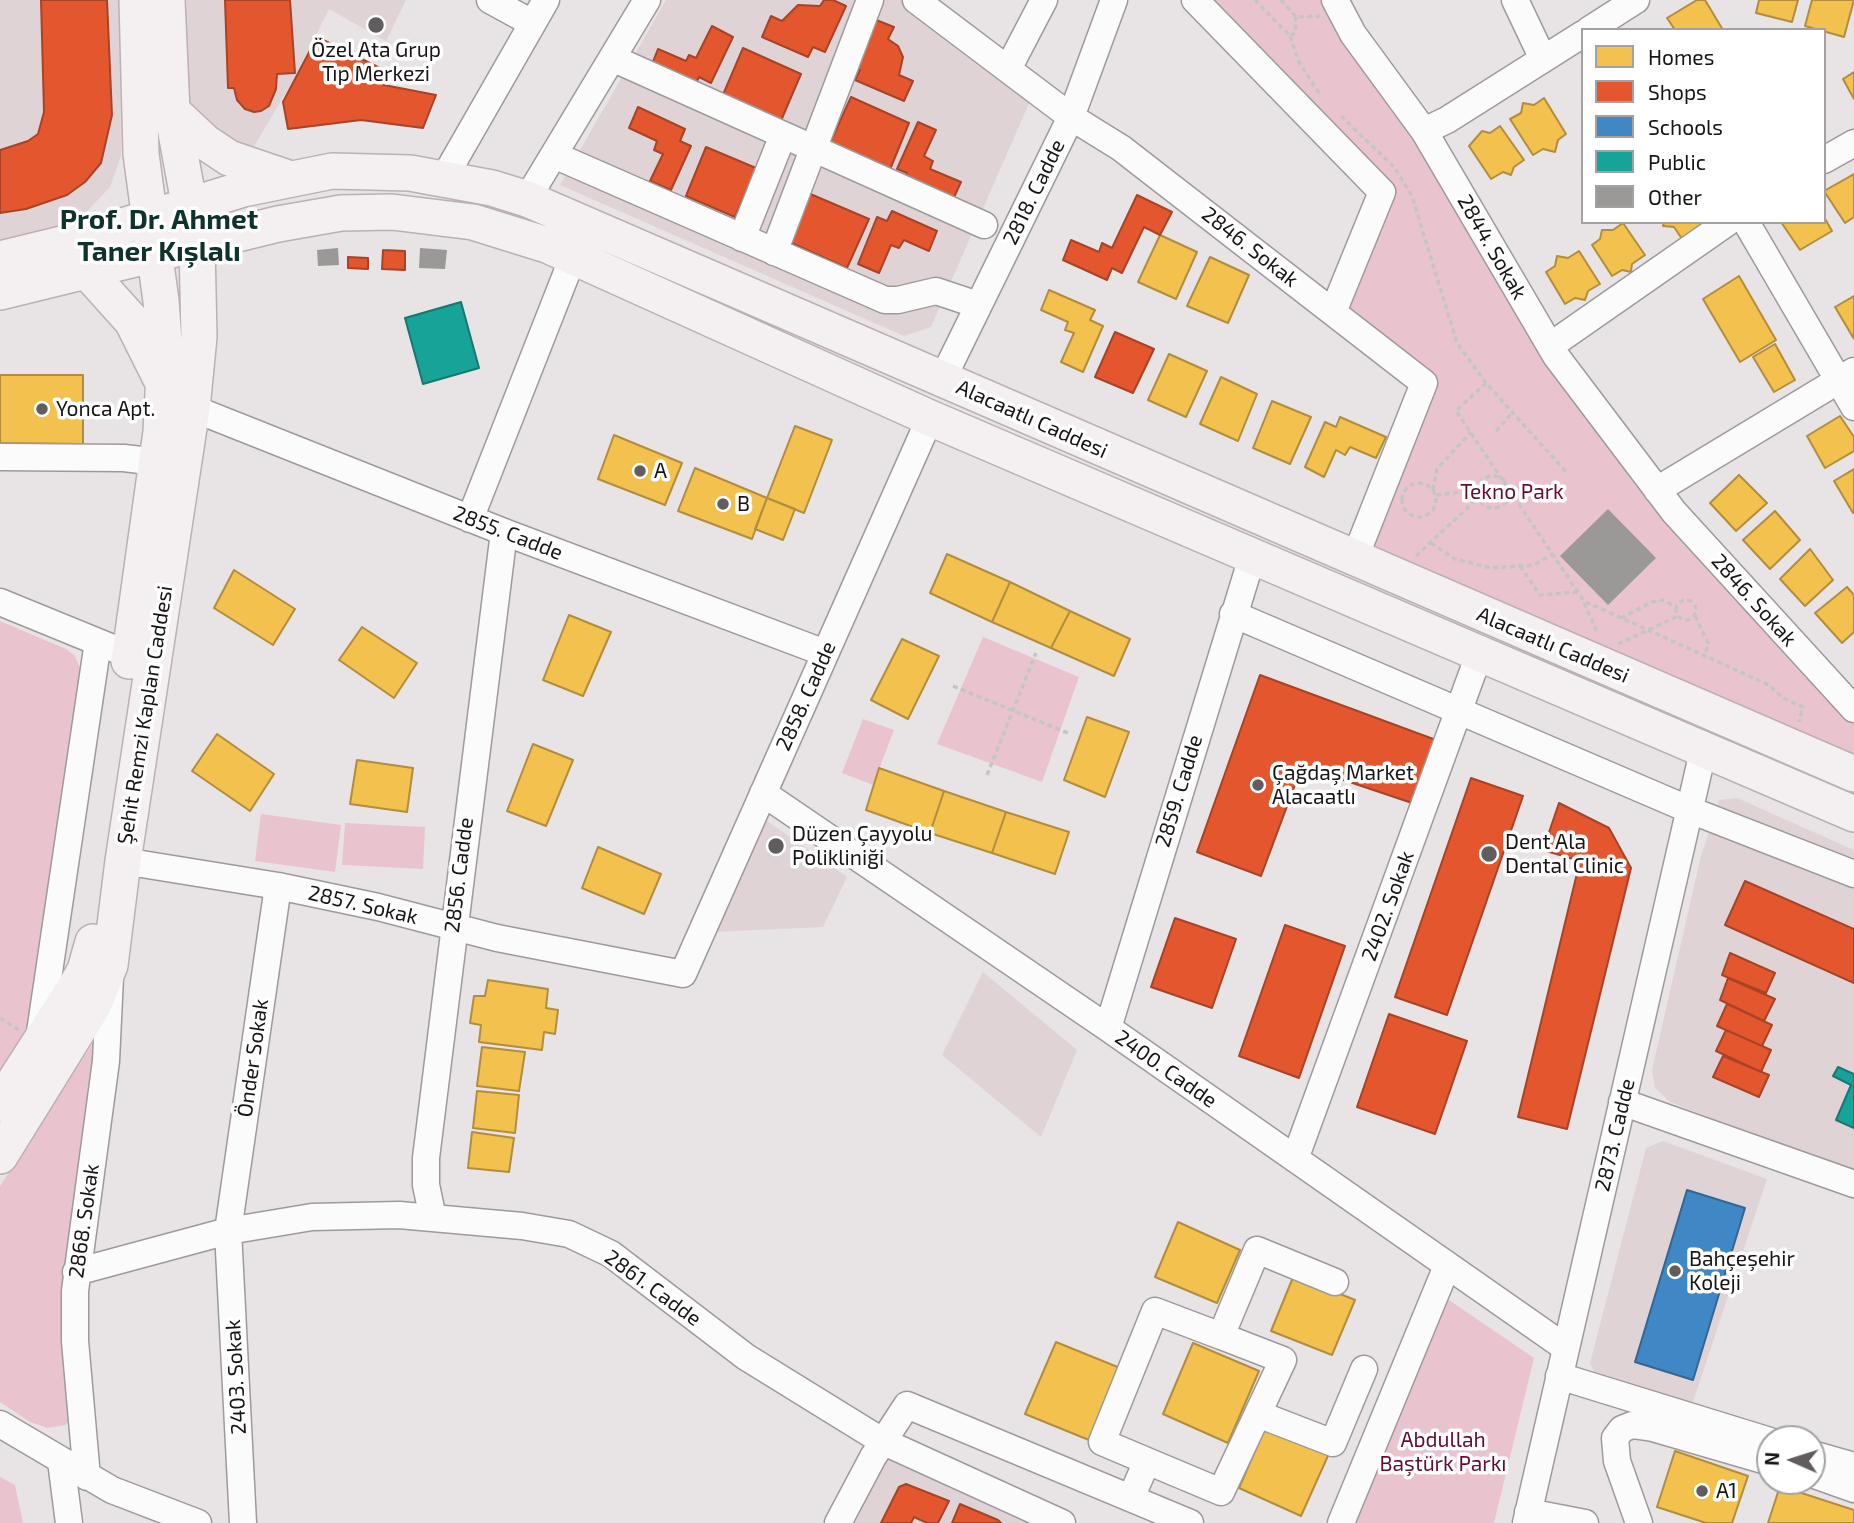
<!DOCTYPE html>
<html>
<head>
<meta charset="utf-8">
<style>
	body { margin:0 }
	#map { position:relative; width:1854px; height:1523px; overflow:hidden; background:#e8e3e4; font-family:"Exo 2",sans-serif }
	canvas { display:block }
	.legend { position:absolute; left:1581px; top:28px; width:245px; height:196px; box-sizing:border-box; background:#fff; border:2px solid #a3a1a2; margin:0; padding:9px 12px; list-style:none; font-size:21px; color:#181516 }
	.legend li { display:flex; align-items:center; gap:14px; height:35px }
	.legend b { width:35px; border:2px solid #a3a1a2 }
	.north { position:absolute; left:1756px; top:1425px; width:70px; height:70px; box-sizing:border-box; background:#fff; border:2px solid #a3a1a2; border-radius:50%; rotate:273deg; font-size:19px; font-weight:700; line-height:28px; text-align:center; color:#181516 }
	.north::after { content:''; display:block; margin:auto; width:24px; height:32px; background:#615d5e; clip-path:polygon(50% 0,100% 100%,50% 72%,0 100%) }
</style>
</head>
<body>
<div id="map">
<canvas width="1854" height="1523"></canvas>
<ul class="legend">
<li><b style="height:19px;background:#f2c14e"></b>Homes</li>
<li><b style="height:19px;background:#e4572e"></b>Shops</li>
<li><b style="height:19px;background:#3f88c5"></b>Schools</li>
<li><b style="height:19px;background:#17a398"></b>Public</li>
<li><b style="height:19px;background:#9b9898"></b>Other</li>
</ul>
<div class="north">N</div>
</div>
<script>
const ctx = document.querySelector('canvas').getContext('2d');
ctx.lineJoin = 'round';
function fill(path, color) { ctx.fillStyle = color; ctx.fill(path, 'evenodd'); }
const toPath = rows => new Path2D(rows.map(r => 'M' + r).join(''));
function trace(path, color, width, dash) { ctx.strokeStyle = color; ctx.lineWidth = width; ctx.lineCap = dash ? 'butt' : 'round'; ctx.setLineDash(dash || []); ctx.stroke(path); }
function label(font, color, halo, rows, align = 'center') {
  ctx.font = font + ' "Exo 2",sans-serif'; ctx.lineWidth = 7; ctx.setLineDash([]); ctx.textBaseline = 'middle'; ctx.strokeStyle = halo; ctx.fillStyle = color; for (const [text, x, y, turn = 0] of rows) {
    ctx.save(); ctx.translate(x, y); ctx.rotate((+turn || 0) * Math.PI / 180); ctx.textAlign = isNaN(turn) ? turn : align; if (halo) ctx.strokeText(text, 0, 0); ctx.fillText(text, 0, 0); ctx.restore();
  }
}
fill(toPath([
	[0,0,120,0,121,156,110,187,76,223,0,248],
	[182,0,406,0,386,41,329,9,295,77,252,150,198,119,182,93],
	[666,0,904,0,1031,99,931,327,904,336,560,185],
	[1737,798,1854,850,1854,1174,1670,1102,1655,1088,1652,1070,1701,856,1719,800],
	[760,816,847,877,823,927,711,932],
	[983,972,1077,1050,1041,1137,942,1055],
	[1663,1141,1767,1179,1691,1408,1600,1382,1590,1363,1646,1148],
	[885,1457,1035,1523,855,1523]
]), '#e0d3d6');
fill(toPath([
	[1198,0,1325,0,1416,140,1750,604,1854,724,1854,755,1371,552,1435,380,1344,310,1389,204],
	[0,621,66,649,75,656,84,678,32,1029,0,1085],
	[983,637,1079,677,1042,782,937,744],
	[863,719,894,730,873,785,842,773],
	[261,814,341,825,335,872,255,861],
	[345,823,425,827,423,869,342,865],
	[103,1028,78,1413,65,1425,48,1428,30,1422,0,1402,0,1186],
	[1446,1298,1534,1358,1494,1523,1343,1523],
	[0,1477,15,1485,23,1523,0,1523]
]), '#e9c4ce');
const homes = toPath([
	[1697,0,1705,0,1723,30,1675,30,1667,18,1697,0],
	[1759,0,1798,0,1792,22,1756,13,1759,0],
	[1812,0,1854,0,1844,37,1805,26,1812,0],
	[1854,72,1854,99,1843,79,1854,72],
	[1544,98,1566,134,1558,140,1555,152,1543,149,1533,155,1510,119,1521,113,1523,103,1534,105,1544,98],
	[1500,126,1524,160,1514,167,1511,175,1503,172,1491,179,1469,146,1482,131,1490,133,1500,126],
	[1854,174,1854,217,1845,223,1824,191,1854,174],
	[1824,217,1832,231,1800,250,1781,222,1824,222,1824,217],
	[1664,222,1711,222,1682,239,1674,227,1663,226,1664,222],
	[1623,223,1645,255,1632,264,1631,272,1622,270,1612,276,1592,245,1600,239,1602,230,1613,230,1623,223],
	[1160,235,1197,252,1176,299,1138,282,1160,235],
	[1579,251,1600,284,1588,291,1585,300,1575,298,1565,304,1546,272,1555,266,1557,256,1568,258,1579,251],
	[1210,257,1249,275,1228,323,1187,306,1210,257],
	[1739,276,1776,340,1740,362,1703,299,1739,276],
	[1049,290,1095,310,1090,320,1103,326,1083,372,1061,362,1074,333,1065,330,1068,322,1041,310,1049,290],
	[1854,296,1854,339,1835,307,1854,296],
	[1775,344,1795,380,1774,392,1753,357,1775,344],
	[1169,354,1207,371,1186,417,1148,400,1169,354],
	[0,375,83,375,83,444,0,443,0,375],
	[1221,377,1257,394,1238,441,1200,424,1221,377],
	[1272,401,1311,417,1290,464,1253,448,1272,401],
	[1840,416,1854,437,1854,451,1825,468,1807,436,1840,416],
	[1340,417,1386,437,1376,458,1350,447,1345,455,1336,450,1324,477,1305,467,1325,422,1336,427,1340,417],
	[795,426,832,440,804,513,767,498,795,426],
	[614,435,682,463,665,505,598,479,614,435],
	[695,468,767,498,752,539,678,511,695,468],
	[1854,469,1854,512,1853,513,1834,481,1854,469],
	[1739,475,1767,503,1736,531,1710,503,1739,475],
	[767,498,795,509,783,540,755,529,767,498],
	[1775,511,1800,540,1770,569,1743,540,1775,511],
	[1810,549,1833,580,1805,606,1780,579,1810,549],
	[947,554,1010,582,992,622,930,593,947,554],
	[234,570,295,609,273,645,214,608,234,570],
	[1010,582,1070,611,1051,648,992,622,1010,582],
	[1847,587,1854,595,1854,632,1842,643,1815,613,1847,587],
	[1070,611,1130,639,1114,676,1051,648,1070,611],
	[569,615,611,632,583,696,543,680,569,615],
	[362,627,417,663,394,698,339,660,362,627],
	[902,639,939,656,908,719,871,700,902,639],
	[1087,717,1129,732,1105,797,1064,780,1087,717],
	[217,734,274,774,250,811,192,771,217,734],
	[533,744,573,760,546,826,507,811,533,744],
	[357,760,413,768,407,812,350,804,357,760],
	[879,768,944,791,930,833,866,810,879,768],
	[944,791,1006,812,992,853,930,833,944,791],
	[1006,812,1069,832,1055,874,992,853,1006,812],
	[598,847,661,874,644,914,582,888,598,847],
	[488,980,548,989,546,1008,558,1010,555,1034,544,1032,542,1050,479,1042,481,1025,470,1023,474,996,485,996,488,980],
	[482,1047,525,1052,519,1091,477,1086,482,1047],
	[477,1091,519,1095,515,1133,473,1128,477,1091],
	[472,1132,514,1138,509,1172,468,1168,472,1132],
	[1178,1222,1240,1250,1217,1303,1155,1277,1178,1222],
	[1294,1275,1355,1300,1332,1355,1271,1331,1294,1275],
	[1056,1342,1120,1368,1089,1440,1025,1414,1056,1342],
	[1193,1343,1259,1371,1228,1443,1163,1414,1193,1343],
	[1268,1421,1331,1449,1301,1516,1239,1488,1268,1421],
	[1675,1451,1748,1476,1732,1523,1706,1523,1657,1507,1675,1451],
	[1780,1486,1854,1510,1854,1523,1768,1523,1780,1486]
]);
fill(homes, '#f2c14e');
trace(homes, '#b18d3d', 2);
const shops = toPath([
	[41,0,107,0,112,115,101,163,85,182,67,195,26,209,0,213,0,150,28,141,38,134,44,112,41,0],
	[225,0,290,0,295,73,277,74,276,89,269,106,261,111,254,112,245,109,237,100,234,88,228,88,225,0],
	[824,0,833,0,846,6,825,52,813,47,808,57,762,37,771,16,782,21,798,5,820,6,824,0],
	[871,18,894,27,888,39,898,46,903,57,899,75,913,81,904,101,855,80,860,70,848,65,871,18],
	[712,26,733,37,711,83,699,77,694,88,650,69,658,49,686,61,689,55,696,58,712,26],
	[317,37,390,73,384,85,436,95,423,128,361,120,288,129,283,102,317,37],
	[743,48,801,74,780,123,722,97,743,48],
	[851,97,909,123,889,172,829,145,851,97],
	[638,107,685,129,680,141,691,146,671,190,650,181,663,154,654,150,657,141,629,128,638,107],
	[918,122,936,130,924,156,933,161,930,169,961,182,951,204,903,183,907,173,897,169,918,122],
	[706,147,756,168,735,217,686,196,706,147],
	[808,193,869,219,847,268,787,241,808,193],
	[1137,195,1172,212,1160,235,1144,227,1122,273,1112,268,1107,280,1063,260,1071,240,1099,252,1102,243,1112,248,1137,195],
	[892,211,937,231,929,251,904,240,899,248,891,245,879,273,858,264,877,217,887,221,892,211],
	[383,250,405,251,405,270,382,269,383,250],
	[348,257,368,258,368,269,348,268,348,257],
	[1115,332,1154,349,1133,393,1095,377,1115,332],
	[1260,675,1436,740,1415,804,1302,766,1261,876,1197,852,1260,675],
	[1471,778,1523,796,1447,1015,1395,997,1471,778],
	[1559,803,1609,828,1631,868,1567,1129,1518,1117,1580,861,1543,850,1559,803],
	[1745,881,1854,929,1854,983,1725,925,1745,881],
	[1175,918,1236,939,1212,1008,1151,987,1175,918],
	[1285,925,1345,946,1299,1078,1239,1056,1285,925],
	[1730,953,1775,973,1766,993,1722,975,1730,953],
	[1728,978,1775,999,1764,1021,1720,1000,1728,978],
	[1727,1004,1772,1025,1762,1046,1717,1026,1727,1004],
	[1389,1014,1467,1041,1435,1134,1357,1107,1389,1014],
	[1726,1030,1771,1050,1761,1072,1716,1051,1726,1030],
	[1723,1056,1769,1075,1759,1097,1713,1077,1723,1056],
	[906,1484,949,1501,938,1523,927,1523,914,1517,911,1523,881,1523,899,1487,906,1484],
	[960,1504,998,1520,1001,1523,952,1523,960,1504]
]);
fill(shops, '#e4572e');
trace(shops, '#a74327', 2);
const schools = toPath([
	[1687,1190,1745,1208,1693,1380,1635,1362,1687,1190]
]);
fill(schools, '#3f88c5');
trace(schools, '#336690', 2);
const public = toPath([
	[461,302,479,368,423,384,405,318,461,302],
	[1838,1067,1854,1074,1854,1128,1836,1120,1851,1085,1833,1076,1838,1067]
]);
fill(public, '#17a398');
trace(public, '#177871', 2);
fill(toPath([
	[338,248,339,265,318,266,317,250],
	[420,248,447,250,445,269,419,268],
	[1608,509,1656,558,1608,605,1560,556]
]), '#9b9898');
const minor = toPath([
	[490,0,532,23],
	[916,0,1071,117,1121,148,1424,383,1354,560],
	[1195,0,1382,192,1333,312],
	[1335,0,1353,34,1424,131,1556,356,1674,512,1854,709],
	[1515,0,1543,59],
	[1589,30,1636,0],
	[612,58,984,225],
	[1008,69,1044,0],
	[1424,131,1447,120,1583,34],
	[554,155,885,300,898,300,936,291,978,305],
	[1824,160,1854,143],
	[444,178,546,0],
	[527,199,647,0],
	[1746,222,1854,407],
	[742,238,783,135],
	[774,252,870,0],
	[1550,346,1728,222],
	[942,380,1071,117,1114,0],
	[192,408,504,532,825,653],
	[0,457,124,458,157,462],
	[1657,490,1854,371],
	[470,519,573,257],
	[0,602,115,649],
	[1233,614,1690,810,1854,874],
	[763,793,1108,1028,1566,1348],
	[123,861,278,886,378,907,497,938,683,974,930,418],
	[1108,1028,1253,554],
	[39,1039,98,642],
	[1622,1102,1854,1184],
	[1295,1159,1480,652],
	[433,1218,426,1185,426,1158,504,532],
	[76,1272,228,1231,312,1217,399,1215,522,1226,569,1234,611,1254,746,1357,882,1441,1062,1523],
	[1559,1376,1770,1441],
	[1258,1414,1333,1443,1364,1369],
	[0,1424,112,1490,198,1523],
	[1812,1454,1854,1466],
	[61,1461,69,1523],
	[1147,1461,1221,1492,1283,1360,1221,1336],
	[1812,1474,1854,1489],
	[87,1477,75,1341,75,1291,106,1061,110,977],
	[1131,1498,1147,1461,1102,1442,1155,1311,1221,1336,1257,1250,1335,1282],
	[1528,1512,1585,1523],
	[243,1523,228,1231,278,886],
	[838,1523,873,1457,907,1405,1190,1523],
	[1341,1523,1447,1266],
	[1526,1523,1704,747],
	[1639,1523,1617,1461,1615,1438,1622,1429,1632,1425,1653,1428,1770,1462]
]);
const major = toPath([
	[172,111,205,142,229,158,288,178],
	[0,259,74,241,243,189,332,171,410,173,492,188,527,199,1854,774],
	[87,271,132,321,160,377],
	[0,292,278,224,341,213,392,212,473,222,547,245,930,418,1854,814],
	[129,661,161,432,165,354,161,301,141,154,137,0],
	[0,1104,76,986,85,970,93,942],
	[0,1156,93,1006,110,965,123,861,192,408,199,337,197,246,172,111,167,0]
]);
trace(minor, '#9e9a9b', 29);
trace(major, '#bbb0b3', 38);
trace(toPath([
	[1255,0,1290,36,1295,33,1296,17],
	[1281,0,1296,17,1320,16],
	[1290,36,1299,62,1319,93],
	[1341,116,1395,168,1412,196,1457,343,1486,383,1568,474],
	[1486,383,1456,411,1584,601,1769,685,1783,698,1803,707,1799,722],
	[1496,431,1512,413],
	'1477 492a16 16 0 1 1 32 0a16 16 0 1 1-32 0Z',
	'1402 500a17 17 0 1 1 34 0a17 17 0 1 1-34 0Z',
	[1433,490,1437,469,1471,432],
	[1436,495,1477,490],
	[1431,543,1455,559,1491,568,1534,565,1553,554],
	[1416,556,1478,498],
	[1520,566,1540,595,1578,592],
	'1676 610a10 10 0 1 1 20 0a10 10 0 1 1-20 0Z',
	[1584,603,1598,634],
	[1695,616,1708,643,1705,656],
	[1621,618,1652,602,1663,600,1677,607],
	[1618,644,1678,616],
	[953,686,1068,733],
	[987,775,1036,653],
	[0,1018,19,1030]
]), '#c6c5c5', 3.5, [5, 3.5]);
trace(minor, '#fcfbfb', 26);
trace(major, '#f4eff0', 35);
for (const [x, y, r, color] of [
	[376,25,9,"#615d5e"],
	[42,409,7,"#615d5e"],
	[640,471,7,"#615d5e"],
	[723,504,7,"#615d5e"],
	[1258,785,7,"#615d5e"],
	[776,846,9,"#615d5e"],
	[1489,854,9,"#615d5e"],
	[1675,1271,7,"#615d5e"],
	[1702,1491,7,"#615d5e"]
]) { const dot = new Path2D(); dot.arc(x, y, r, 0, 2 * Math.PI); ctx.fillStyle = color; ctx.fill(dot); trace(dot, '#fff', 2.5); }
label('21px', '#181516', '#fff', [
	["Özel Ata Grup",376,50,"center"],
	["Tıp Merkezi",376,74,"center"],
	["Yonca Apt.",56,409],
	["A",654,471],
	["B",737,504],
	["Çağdaş Market",1272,773],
	["Alacaatlı",1272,797],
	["Düzen Çayyolu",792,834],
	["Polikliniği",792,858],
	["Dent Ala",1505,842],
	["Dental Clinic",1505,866],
	["Bahçeşehir",1689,1259],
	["Koleji",1689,1283],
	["A1",1716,1491]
], 'left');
label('21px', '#181516', '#fff', [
	["2818. Cadde",1034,192,-64],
	["2846. Sokak",1250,247,38],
	["2844. Sokak",1492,247,60],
	["Alacaatlı Caddesi",1032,419,24],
	["2855. Cadde",508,533,21],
	["2846. Sokak",1754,600,48],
	["Alacaatlı Caddesi",1553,645,23],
	["2858. Cadde",806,696,-66],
	["Şehit Remzi Kaplan Caddesi",145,715,-81],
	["2859. Cadde",1179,791,-73],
	["2856. Cadde",459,875,-83],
	["2857. Sokak",363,905,13],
	["2402. Sokak",1388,906,-70],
	["Önder Sokak",253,1058,-82],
	["2400. Cadde",1166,1069,35],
	["2873. Cadde",1615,1135,-77],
	["2868. Sokak",84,1221,-82],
	["2861. Cadde",653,1288,36],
	["2403. Sokak",236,1377,-93]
]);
label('21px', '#660c34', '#fff', [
	["Tekno Park",1512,492],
	["Abdullah",1443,1440],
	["Baştürk Parkı",1443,1464]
]);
label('bold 28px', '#10322c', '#fff', [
	["Prof. Dr. Ahmet",159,220],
	["Taner Kışlalı",159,252]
]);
</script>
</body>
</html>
